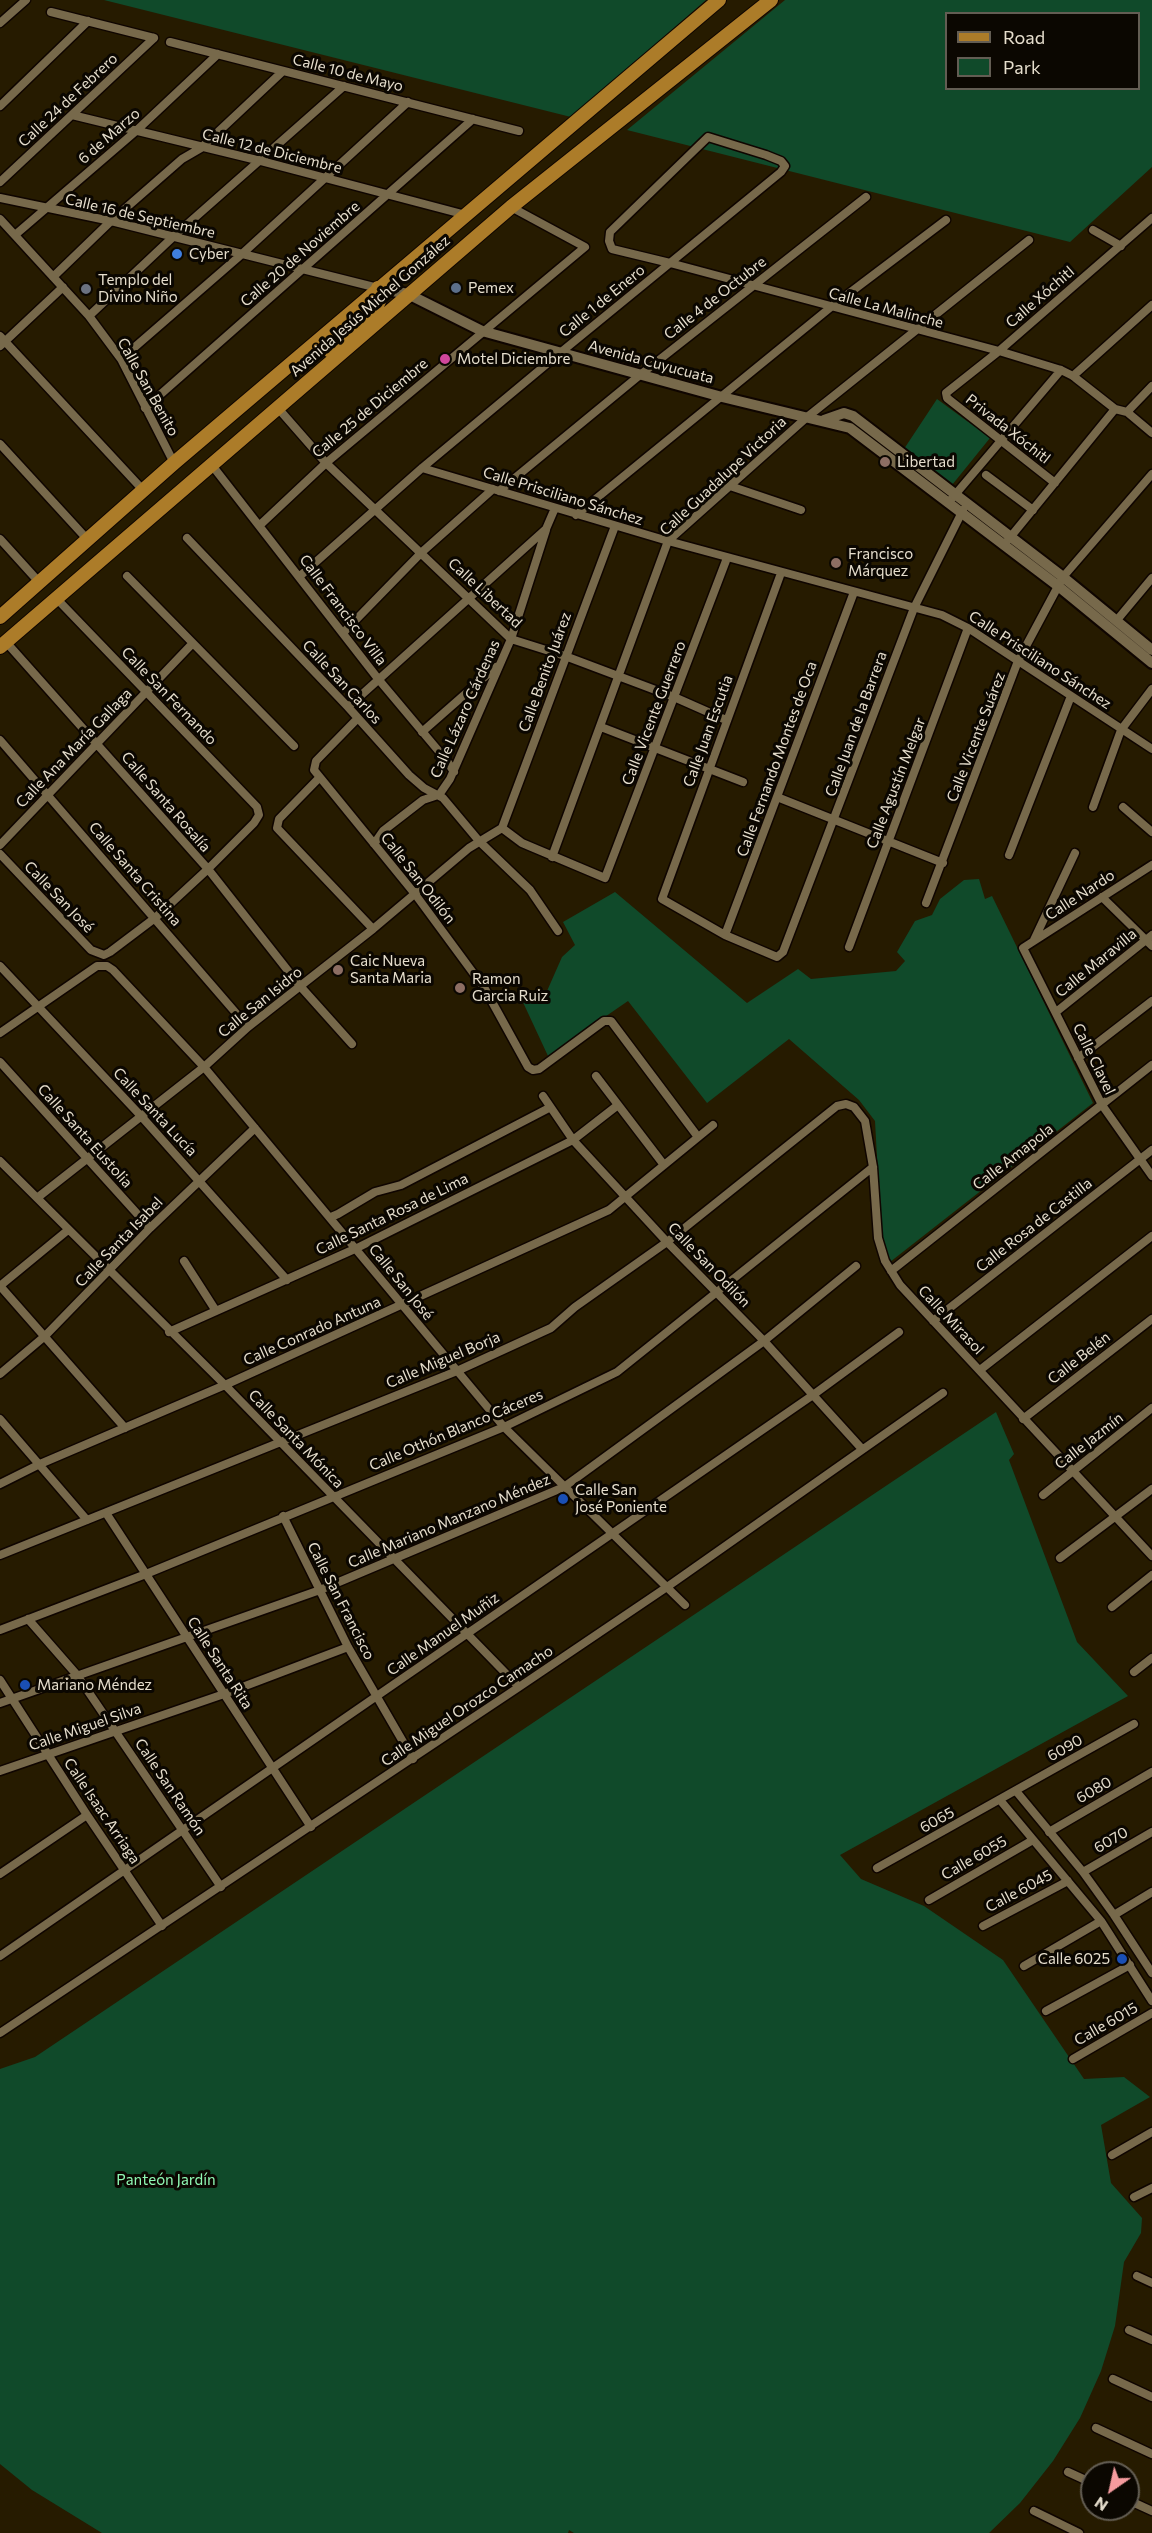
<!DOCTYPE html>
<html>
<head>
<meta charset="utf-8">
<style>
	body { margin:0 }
	#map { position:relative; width:1152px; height:2533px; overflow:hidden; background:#261b00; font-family:Commissioner,sans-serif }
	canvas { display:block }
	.legend { position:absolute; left:945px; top:12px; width:195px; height:78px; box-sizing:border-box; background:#0b0701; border:2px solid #635d53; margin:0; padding:8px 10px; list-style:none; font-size:18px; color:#e6decd }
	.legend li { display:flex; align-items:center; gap:12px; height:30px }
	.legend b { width:30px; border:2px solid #635d53 }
	.north { position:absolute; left:1080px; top:2461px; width:60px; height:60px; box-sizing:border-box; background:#0b0701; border:2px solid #635d53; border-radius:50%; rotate:214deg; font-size:16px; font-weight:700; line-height:24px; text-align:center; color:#e6decd }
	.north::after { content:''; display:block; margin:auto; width:21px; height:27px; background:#f59b9e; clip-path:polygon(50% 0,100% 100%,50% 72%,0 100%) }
</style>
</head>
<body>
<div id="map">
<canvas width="1152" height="2533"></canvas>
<ul class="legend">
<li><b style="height:8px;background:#ac7c29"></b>Road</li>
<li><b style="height:16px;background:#104a2a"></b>Park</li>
</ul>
<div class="north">N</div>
</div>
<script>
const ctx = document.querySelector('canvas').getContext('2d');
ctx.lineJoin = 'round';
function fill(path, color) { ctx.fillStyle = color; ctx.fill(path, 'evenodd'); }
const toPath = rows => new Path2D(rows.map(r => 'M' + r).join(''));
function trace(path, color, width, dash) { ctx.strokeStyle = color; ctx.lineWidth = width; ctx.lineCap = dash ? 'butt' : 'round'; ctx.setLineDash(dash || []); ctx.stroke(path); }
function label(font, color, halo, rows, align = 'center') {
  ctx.font = font + ' Commissioner,sans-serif'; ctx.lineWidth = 6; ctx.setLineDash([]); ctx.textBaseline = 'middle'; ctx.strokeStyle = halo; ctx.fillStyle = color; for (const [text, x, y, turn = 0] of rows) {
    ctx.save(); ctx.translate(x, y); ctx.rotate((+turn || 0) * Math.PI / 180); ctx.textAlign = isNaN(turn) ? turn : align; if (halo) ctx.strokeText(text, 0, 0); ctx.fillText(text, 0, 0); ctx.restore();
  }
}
fill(toPath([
	[104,0,706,0,571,117],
	[785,0,1152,0,1152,167,1070,242,627,130],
	[946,14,1138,14,1138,88,946,88],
	[937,399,990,438,952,485,904,449],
	[979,879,985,899,992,896,1093,1103,890,1262,881,1230,875,1121,859,1100,789,1039,707,1103,628,1001,548,1056,521,998,547,991,562,957,575,945,563,922,615,892,747,1003,798,969,811,979,896,971,905,961,897,952,915,921,932,915,940,899,964,880],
	[996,1412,1014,1454,1009,1460,1077,1642,1128,1696,840,1855,861,1879,924,1906,1003,1960,1084,2079,1124,2077,1150,2097,1101,2125,1111,2183,1142,2218,1141,2233,1124,2262,1115,2326,1101,2371,1080,2418,1053,2461,1020,2503,989,2533,574,2533,569,2530,568,2533,102,2533,32,2490,0,2464,0,2069,35,2057]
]), '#104a2a');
const minor = toPath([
	[51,12,154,38],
	[0,23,26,0],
	[170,42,519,131],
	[0,106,88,21],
	[72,115,261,161,466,215],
	[0,182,154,38],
	[0,198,111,221,378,288],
	[0,219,89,316,121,359,174,463],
	[1093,230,1121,246],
	[15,235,136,131,218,54],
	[53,277,111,221,182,159,201,148,283,71],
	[89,316,174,236,344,86],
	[0,336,143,490],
	[0,346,63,287],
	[121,359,242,254,408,102],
	[1073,376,1152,305],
	[277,407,326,463,511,639,565,656,674,697,726,720],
	[145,408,473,119],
	[1127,412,1152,386],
	[0,444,87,539],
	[211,464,379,680,447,761,454,772],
	[422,468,668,541,942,615,968,628,1152,749],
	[986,475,1033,510],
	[1055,483,947,398,946,393,999,351,1152,218],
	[730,486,801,510],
	[499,491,640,375,866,197],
	[948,503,1061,370],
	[576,515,831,307,946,220],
	[260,525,326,463,585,247,511,207],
	[187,538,348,707,409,775,424,788,443,798,479,841,530,890,558,931],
	[0,539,39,582],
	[1008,540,1115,409],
	[781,573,662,899,725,935,777,957,783,952,914,608,963,510],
	[127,576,294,746],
	[300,576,422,468,560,353,670,263,781,172,785,166,781,161,766,155,708,137,610,232,609,241,612,249,670,263,999,351,1061,370,1073,376,1115,409,1127,412,1152,433],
	[1117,620,1152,578],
	[343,633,422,552,493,489],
	[6,642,208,869,300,986,352,1044],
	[348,707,546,529,555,508],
	[358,718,316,761,314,770,415,894,485,989,528,1067,533,1070,539,1069,604,1021,611,1021,698,1137],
	[601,727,743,782],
	[422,732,496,667],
	[0,740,248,1027],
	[319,778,279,819,277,828,373,929],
	[439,795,450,779,511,639,546,530],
	[777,797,943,863],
	[1093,807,1121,730,1152,689],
	[1123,807,1152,832],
	[502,828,522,843,605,878,727,558],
	[502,828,615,526],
	[374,844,383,831,423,800,438,795],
	[0,845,192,644],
	[0,854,91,950,104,955,110,952,155,918,208,869,254,823,259,815,257,807,56,598],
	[1009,855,1071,696],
	[552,857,668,541,806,418,1029,240],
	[1152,865,1023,948,1102,1105,1152,1176],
	[1102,897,1152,946],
	[926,903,1018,661,1063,577,1152,474],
	[725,935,854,592],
	[1034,940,1075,853],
	[849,947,968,628],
	[0,966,141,1116,287,1280],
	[1056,1012,1152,935],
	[0,1033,97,966,107,966,113,970,204,1067,504,1427,685,1605],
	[1078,1058,1152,1001],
	[0,1062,150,1228],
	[596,1076,664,1165],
	[543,1096,573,1140,667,1242,764,1341,862,1449],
	[0,1161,225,1385,519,1687],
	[37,1198,204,1067,248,1027,373,929,469,848,502,828],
	[331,1217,338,1214,375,1192,401,1185,549,1108],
	[184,1261,216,1311],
	[891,1271,1152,1065],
	[0,1286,125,1428],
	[0,1286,68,1230],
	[933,1321,1152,1150],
	[169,1332,357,1248,573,1140,618,1105],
	[980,1370,1152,1236],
	[0,1374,45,1336,150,1228,255,1128],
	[0,1419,87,1520],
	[1023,1419,1152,1319],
	[0,1484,40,1464,225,1385,609,1210,713,1125],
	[1043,1495,1152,1408],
	[106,1513,311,1827],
	[283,1516,348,1647,413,1759],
	[0,1555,457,1371,551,1328,575,1307,667,1242,837,1106,846,1104,854,1107,865,1121,873,1167,878,1238,885,1261,900,1285,1152,1556],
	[1060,1558,1152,1489],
	[1112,1607,1152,1575],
	[28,1619,77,1675,221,1887],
	[0,1630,146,1574,504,1427,617,1372,873,1167],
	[1134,1672,1152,1658],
	[0,1680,87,1815,162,1926],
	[0,1703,320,1590,564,1487,764,1341,856,1266],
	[0,1771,224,1694,348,1647],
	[1016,1791,1083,1872,1114,1915,1152,1973],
	[1000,1800,1101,1921,1152,2001],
	[1049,1832,1152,1772],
	[877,1868,1134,1724],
	[1083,1872,1152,1832],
	[0,1874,87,1815],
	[929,1900,1033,1840],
	[1114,1915,1152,1892],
	[983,1926,1068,1881],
	[0,1956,813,1395,899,1332],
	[1024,1966,1101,1921],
	[1046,2011,1130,1965],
	[0,2033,519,1687,667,1587,943,1393],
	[1073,2059,1152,2013],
	[1112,2155,1152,2132],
	[1134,2197,1152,2188],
	[1137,2276,1152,2283],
	[1129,2330,1152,2340],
	[1113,2379,1152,2397],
	[1096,2428,1152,2454],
	[1068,2472,1092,2483],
	[1128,2500,1152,2511],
	[1034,2511,1079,2533]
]);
const tertiary = toPath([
	[378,288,408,294,482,331,722,397,850,428,1058,586,1152,663],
	[824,420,844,413,853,416,1063,577,1152,650]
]);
const primary = toPath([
	[330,351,376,308,380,299,378,288],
	[0,617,174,463,719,0],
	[0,647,511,207,771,0]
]);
trace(minor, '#0f0500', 11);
trace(tertiary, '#0f0500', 14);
trace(primary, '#0f0500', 16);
trace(minor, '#77694b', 8);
trace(tertiary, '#77694b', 10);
trace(primary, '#ac7c29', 14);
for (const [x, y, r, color] of [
	[177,254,6,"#3f7fe0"],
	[456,288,6,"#5c6f8a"],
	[86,289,6,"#6b7280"],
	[445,359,6,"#d1479c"],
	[885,462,6,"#8d6e63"],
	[836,563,6,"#8d6e63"],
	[338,970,6,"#8d6e63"],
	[460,988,6,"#8d6e63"],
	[563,1499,6,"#1a4fb4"],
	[25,1685,6,"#1a4fb4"],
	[1122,1959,6,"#1a4fb4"]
]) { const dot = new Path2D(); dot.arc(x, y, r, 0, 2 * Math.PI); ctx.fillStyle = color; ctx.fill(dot); trace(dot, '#0b0701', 2); }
label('15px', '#e6decd', '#0b0701', [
	["Calle 10 de Mayo",348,73,14],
	["Calle 24 de Febrero",68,100,-43],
	["6 de Marzo",109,136,-41],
	["Calle 12 de Diciembre",272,151,14],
	["Calle 16 de Septiembre",140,216,13],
	["Calle 20 de Noviembre",300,254,-41],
	["Calle Xóchitl",1040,297,-41],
	["Calle 4 de Octubre",715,298,-38],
	["Calle 1 de Enero",602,301,-39],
	["Avenida Jesús Michel González",370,306,-41],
	["Calle La Malinche",886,308,15],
	["Avenida Cuyucuata",651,362,15],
	["Calle San Benito",148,387,61],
	["Calle 25 de Diciembre",370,408,-40],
	["Privada Xóchitl",1008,429,38],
	["Calle Guadalupe Victoria",723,476,-43],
	["Calle Prisciliano Sánchez",563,496,17],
	["Calle Libertad",485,593,43],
	["Calle Francisco Villa",343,610,53],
	["Calle Prisciliano Sánchez",1040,660,33],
	["Calle Benito Juárez",545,672,-70],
	["Calle San Carlos",342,682,47],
	["Calle San Fernando",169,696,46],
	["Calle Lázaro Cárdenas",465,709,-66],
	["Calle Vicente Guerrero",654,713,-69],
	["Calle Juan de la Barrera",856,724,-70],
	["Calle Juan Escutia",708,731,-70],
	["Calle Vicente Suárez",976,737,-69],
	["Calle Ana María Gallaga",74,748,-46],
	["Calle Fernando Montes de Oca",777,759,-70],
	["Calle Agustín Melgar",896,783,-69],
	["Calle Santa Rosalía",166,802,49],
	["Calle Santa Cristina",135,874,49],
	["Calle San Odilón",418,878,52],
	["Calle Nardo",1080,895,-33],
	["Calle San José",59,897,46],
	["Calle Maravilla",1096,963,-39],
	["Calle San Isidro",260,1002,-39],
	["Calle Clavel",1094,1059,64],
	["Calle Santa Lucía",155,1112,47],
	["Calle Santa Eustolia",85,1136,48],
	["Calle Amapola",1013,1157,-38],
	["Calle Santa Rosa de Lima",392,1214,-26],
	["Calle Rosa de Castilla",1034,1225,-38],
	["Calle Santa Isabel",119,1242,-46],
	["Calle San Odilón",709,1265,46],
	["Calle San José",401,1282,51],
	["Calle Mirasol",951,1320,47],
	["Calle Conrado Antuna",312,1331,-24],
	["Calle Belén",1079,1358,-38],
	["Calle Miguel Borja",443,1360,-23],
	["Calle Othón Blanco Cáceres",456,1430,-23],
	["Calle Santa Mónica",296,1439,46],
	["Calle Jazmín",1089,1441,-38],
	["Calle Mariano Manzano Méndez",449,1521,-23],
	["Calle San Francisco",341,1601,63],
	["Calle Manuel Muñiz",443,1634,-35],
	["Calle Santa Rita",220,1663,57],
	["Calle Miguel Orozco Camacho",467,1706,-34],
	["Calle Miguel Silva",85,1727,-19],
	["6090",1065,1748,-30],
	["Calle San Ramón",170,1787,56],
	["6080",1094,1790,-30],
	["Calle Isaac Arriaga",102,1811,56],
	["6065",937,1820,-29],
	["6070",1111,1840,-30],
	["Calle 6055",974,1858,-30],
	["Calle 6045",1019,1891,-28],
	["Calle 6015",1106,2024,-30]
]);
label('15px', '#e6decd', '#0b0701', [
	["Cyber",189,254],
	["Templo del",98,280],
	["Divino Niño",98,297],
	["Pemex",468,288],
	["Motel Diciembre",457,359],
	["Libertad",897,462],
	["Francisco",848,554],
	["Márquez",848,571],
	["Caic Nueva",350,961],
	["Santa Maria",350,978],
	["Ramon",472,979],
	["Garcia Ruiz",472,996],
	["Calle San",575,1490],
	["José Poniente",575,1507],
	["Mariano Méndez",37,1685],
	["Calle 6025",1110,1959,"right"]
], 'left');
label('15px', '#90f9b4', '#0b0701', [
	["Panteón Jardín",166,2180]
]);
</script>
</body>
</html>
